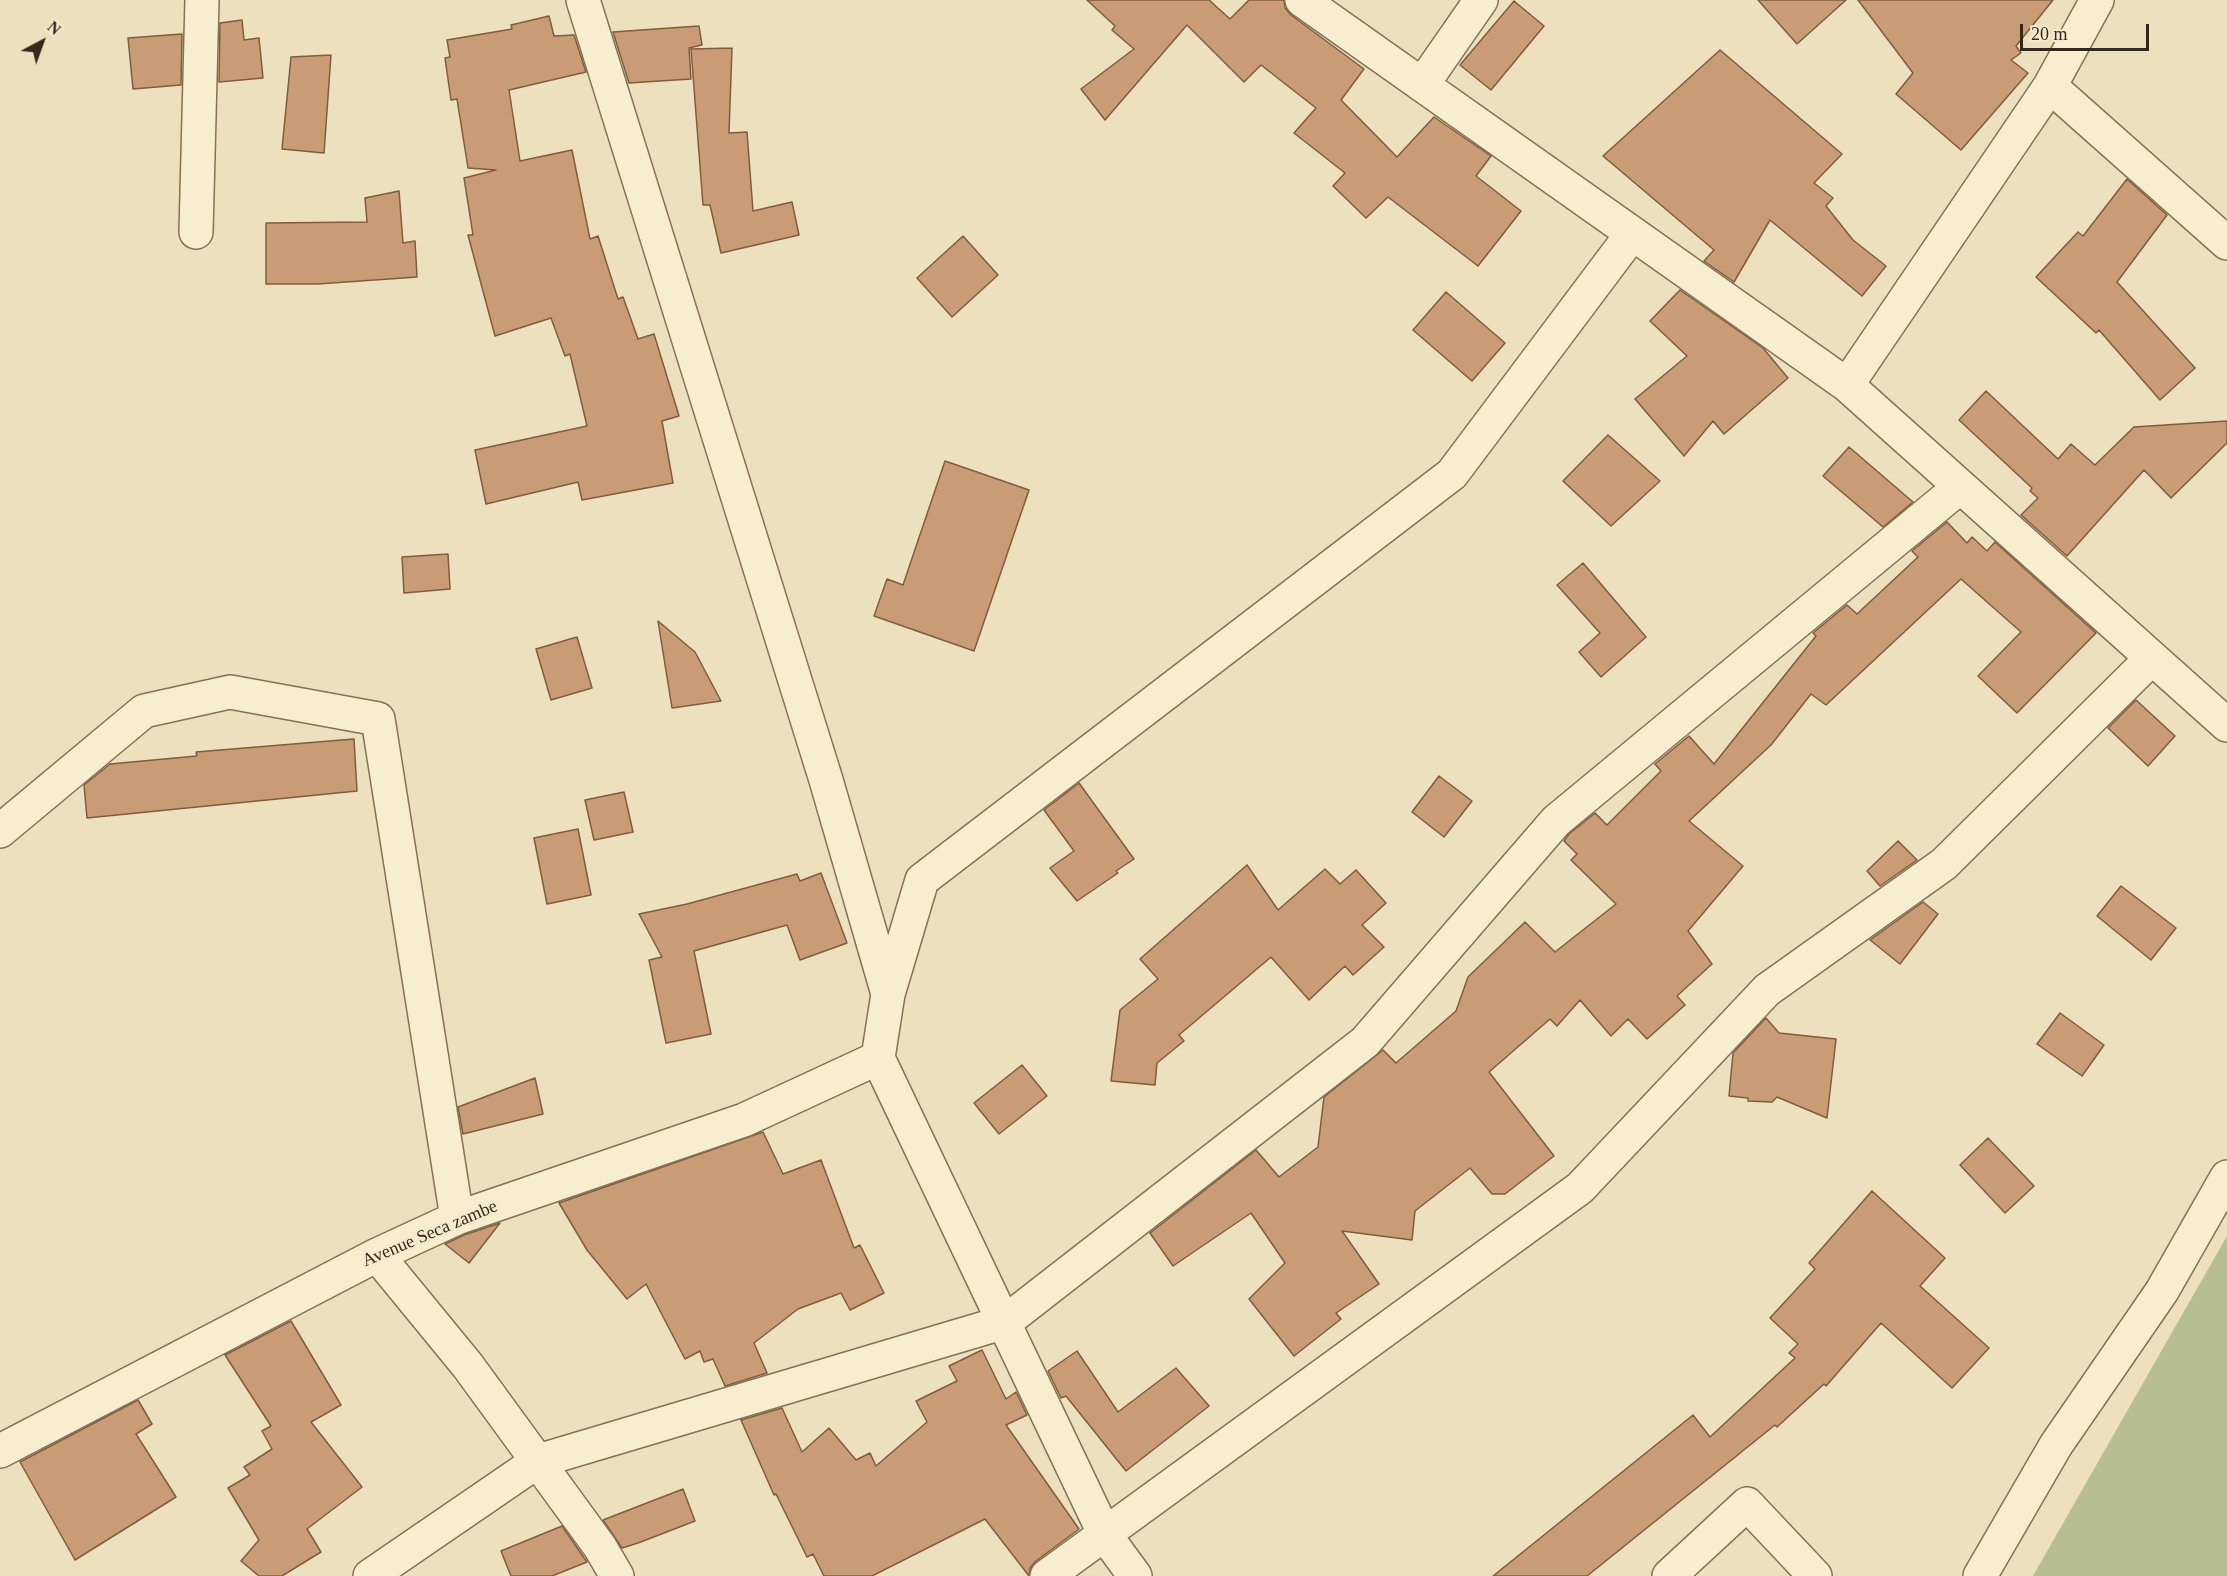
<!DOCTYPE html>
<html>
<head>
<meta charset="utf-8">
<style>
	body { margin:0 }
	#map { position:relative; width:2227px; height:1576px; overflow:hidden; background:#ece0be; font-family:"Times New Roman",serif }
	canvas { display:block }
	.north { position:absolute; left:12px; top:12px; width:60px; height:60px; -webkit-text-stroke:4px #f4eacd; paint-order:stroke; rotate:41deg; font-size:16px; font-weight:700; line-height:24px; text-align:center; color:#33281c }
	.north::after { content:''; display:block; margin:auto; width:21px; height:27px; background:#33281c; clip-path:polygon(50% 0,100% 100%,50% 72%,0 100%) }
	.scale { position:absolute; left:2020px; top:24px; width:129px; height:27px; box-sizing:border-box; border:3px solid #33281c; border-top:0; padding-left:8px; font-size:18px; line-height:21px; white-space:nowrap; color:#33281c; -webkit-text-stroke:4px #f4eacd; paint-order:stroke }
</style>
</head>
<body>
<div id="map">
<canvas width="2227" height="1576"></canvas>
<div class="north">N</div>
<div class="scale">20 m</div>
</div>
<script>
const ctx = document.querySelector('canvas').getContext('2d');
ctx.lineJoin = 'round';
function fill(path, color) { ctx.fillStyle = color; ctx.fill(path, 'evenodd'); }
const toPath = rows => new Path2D(rows.map(r => 'M' + r).join(''));
function trace(path, color, width, dash) { ctx.strokeStyle = color; ctx.lineWidth = width; ctx.lineCap = dash ? 'butt' : 'round'; ctx.setLineDash(dash || []); ctx.stroke(path); }
function label(font, color, halo, rows, align = 'center') {
  ctx.font = font + ' "Times New Roman",serif'; ctx.lineWidth = 6; ctx.setLineDash([]); ctx.textBaseline = 'middle'; ctx.strokeStyle = halo; ctx.fillStyle = color; for (const [text, x, y, turn = 0] of rows) {
    ctx.save(); ctx.translate(x, y); ctx.rotate((+turn || 0) * Math.PI / 180); ctx.textAlign = isNaN(turn) ? turn : align; if (halo) ctx.strokeText(text, 0, 0); ctx.fillText(text, 0, 0); ctx.restore();
  }
}
fill(toPath([
	[2227,1236,2227,1576,2033,1576]
]), '#b6be92');
const building = toPath([
	[1087,0,1209,0,1230,19,1249,0,1284,0,1285,8,1291,15,1364,69,1341,100,1397,157,1434,117,1491,156,1476,176,1521,211,1478,266,1388,197,1366,218,1333,186,1345,173,1294,133,1316,108,1261,65,1244,82,1187,25,1105,120,1081,89,1134,49,1112,30,1115,26,1087,0],
	[1758,0,1846,0,1797,44,1758,0],
	[1858,0,2053,0,2016,46,2021,53,2011,60,2028,73,1961,150,1896,94,1913,73,1858,0],
	[1514,1,1544,26,1491,90,1460,65,1514,1],
	[549,16,554,36,574,35,586,72,509,90,520,161,572,150,590,239,598,236,618,299,623,297,638,339,654,334,679,416,662,421,673,483,582,500,578,482,486,504,475,450,587,426,570,354,565,356,551,318,495,336,468,235,473,235,464,178,496,170,468,168,457,99,451,100,445,58,450,57,447,40,512,29,511,25,549,16],
	[242,20,244,40,259,38,263,78,219,82,220,23,242,20],
	[699,26,702,45,689,48,691,79,629,83,613,32,699,26],
	[182,34,181,85,133,89,128,38,182,34],
	[732,48,729,133,747,132,753,211,792,202,799,235,721,253,710,205,703,205,691,49,732,48],
	[1720,50,1842,154,1814,183,1833,198,1826,206,1853,240,1886,266,1862,296,1770,220,1734,282,1704,261,1714,250,1603,156,1720,50],
	[331,55,324,153,282,149,291,57,331,55],
	[2127,179,2167,215,2117,282,2195,368,2160,400,2099,330,2096,333,2036,277,2078,232,2083,236,2127,179],
	[399,191,403,243,415,241,417,277,318,284,266,284,266,223,367,222,365,198,399,191],
	[963,236,998,275,952,317,917,278,963,236],
	[1680,290,1763,348,1788,378,1724,434,1713,421,1684,456,1635,399,1687,356,1650,321,1680,290],
	[1446,292,1505,343,1472,381,1413,330,1446,292],
	[1986,391,2058,459,2071,444,2095,465,2134,427,2227,421,2227,443,2171,498,2144,470,2067,556,2021,515,2038,498,2030,491,2032,488,1959,420,1986,391],
	[1608,435,1660,481,1611,526,1563,481,1608,435],
	[1849,447,1913,502,1883,527,1823,476,1849,447],
	[945,461,1029,490,974,651,874,616,887,579,903,585,945,461],
	[1947,522,1967,543,1972,537,1987,551,1995,542,2096,633,2017,713,1978,676,2021,632,1961,579,1826,705,1811,694,1771,745,1689,821,1743,866,1688,931,1712,964,1677,996,1685,1005,1647,1039,1628,1019,1611,1036,1580,1000,1557,1026,1550,1019,1489,1072,1554,1156,1505,1194,1492,1194,1470,1168,1415,1211,1412,1240,1342,1231,1379,1284,1336,1313,1341,1319,1294,1356,1249,1299,1285,1263,1251,1213,1173,1266,1150,1233,1256,1150,1279,1177,1318,1147,1324,1097,1383,1050,1396,1063,1456,1011,1468,977,1525,922,1555,952,1616,904,1571,860,1577,854,1564,841,1569,834,1595,813,1607,825,1661,771,1655,764,1689,736,1714,764,1816,636,1813,633,1847,605,1857,614,1918,557,1912,551,1947,522],
	[448,554,450,589,404,593,402,557,448,554],
	[1583,563,1646,637,1601,677,1579,652,1600,633,1557,585,1583,563],
	[658,621,695,652,721,701,672,708,658,621],
	[577,637,592,688,551,700,536,649,577,637],
	[2136,700,2175,736,2148,766,2108,728,2136,700],
	[354,739,357,791,87,818,84,785,110,764,197,756,196,752,354,739],
	[1439,776,1472,801,1444,837,1412,812,1439,776],
	[1079,783,1134,859,1116,871,1118,873,1077,901,1050,868,1074,851,1044,810,1079,783],
	[624,792,633,832,594,840,585,800,624,792],
	[578,829,591,895,547,904,534,838,578,829],
	[1898,841,1917,860,1880,886,1867,871,1898,841],
	[1247,865,1278,910,1325,869,1340,884,1356,870,1386,903,1362,925,1384,947,1353,975,1345,966,1309,1000,1271,957,1179,1035,1184,1041,1157,1063,1155,1085,1111,1081,1120,1010,1158,979,1140,959,1247,865],
	[821,873,847,943,800,960,787,925,694,951,711,1034,666,1043,649,960,662,957,639,914,687,904,797,874,800,881,821,873],
	[2121,886,2176,928,2151,960,2097,916,2121,886],
	[1923,902,1938,914,1900,964,1870,940,1923,902],
	[2060,1013,2104,1045,2082,1076,2037,1044,2060,1013],
	[1766,1018,1779,1033,1836,1039,1827,1118,1777,1097,1772,1102,1748,1101,1748,1098,1729,1096,1733,1053,1766,1018],
	[1022,1065,1047,1096,999,1134,974,1103,1022,1065],
	[535,1078,543,1114,463,1134,458,1107,535,1078],
	[763,1132,783,1174,821,1160,854,1248,860,1245,884,1293,850,1310,841,1293,798,1309,754,1343,767,1373,725,1386,713,1359,704,1362,700,1351,685,1359,646,1284,627,1299,587,1250,559,1203,763,1132],
	[1988,1138,2034,1186,2005,1213,1960,1165,1988,1138],
	[1872,1191,1945,1258,1920,1286,1989,1348,1952,1388,1881,1323,1826,1386,1824,1384,1777,1427,1775,1425,1587,1576,1493,1576,1693,1415,1710,1437,1795,1358,1789,1353,1798,1344,1770,1318,1815,1269,1809,1263,1872,1191],
	[500,1223,469,1263,445,1244,464,1235,500,1223],
	[291,1321,341,1405,311,1422,362,1487,307,1529,321,1552,282,1576,259,1576,241,1561,259,1540,228,1488,250,1475,244,1467,272,1449,262,1431,271,1426,225,1355,291,1321],
	[982,1350,1006,1399,1016,1392,1027,1415,1006,1425,1079,1529,1036,1561,1030,1568,1029,1576,985,1519,872,1576,824,1576,813,1554,807,1557,776,1494,774,1495,741,1420,782,1408,802,1452,829,1428,856,1460,870,1453,876,1466,927,1422,916,1401,957,1381,949,1366,982,1350],
	[1077,1351,1118,1412,1176,1368,1209,1406,1126,1471,1066,1396,1061,1398,1048,1371,1077,1351],
	[138,1400,152,1424,136,1434,176,1497,75,1560,20,1462,138,1400],
	[683,1489,695,1521,638,1543,622,1548,603,1520,683,1489],
	[562,1526,587,1562,552,1576,511,1576,501,1551,562,1526]
]);
fill(building, '#c99c75');
trace(building, '#815c3e', 1.5);
const minor = toPath([
	[583,0,826,780,888,994,878,1058,1105,1535,1135,1576],
	[1302,0,1847,385,2227,725],
	[1422,85,1481,0],
	[2050,86,2227,243],
	[196,232,202,0],
	[1847,385,2050,86,2097,0],
	[0,831,144,711,230,692,378,719,457,1218],
	[888,994,922,880,1452,474,1632,234],
	[377,1255,468,1366,600,1547,617,1576],
	[0,1451,377,1255,457,1218,744,1120,878,1058],
	[370,1576,538,1461,1005,1322,1365,1042,1556,821,1960,487],
	[1047,1576,1580,1188,1767,990,1944,864,2152,658],
	[1669,1576,1747,1504,1815,1576],
	[1980,1576,2056,1445,2162,1291,2227,1177]
]);
trace(minor, '#837158', 36);
trace(minor, '#f7eed0', 33);
label('18px', '#33281c', '#f4eacd', [
	["Avenue Seca zambe",430,1234,-23]
]);
</script>
</body>
</html>
